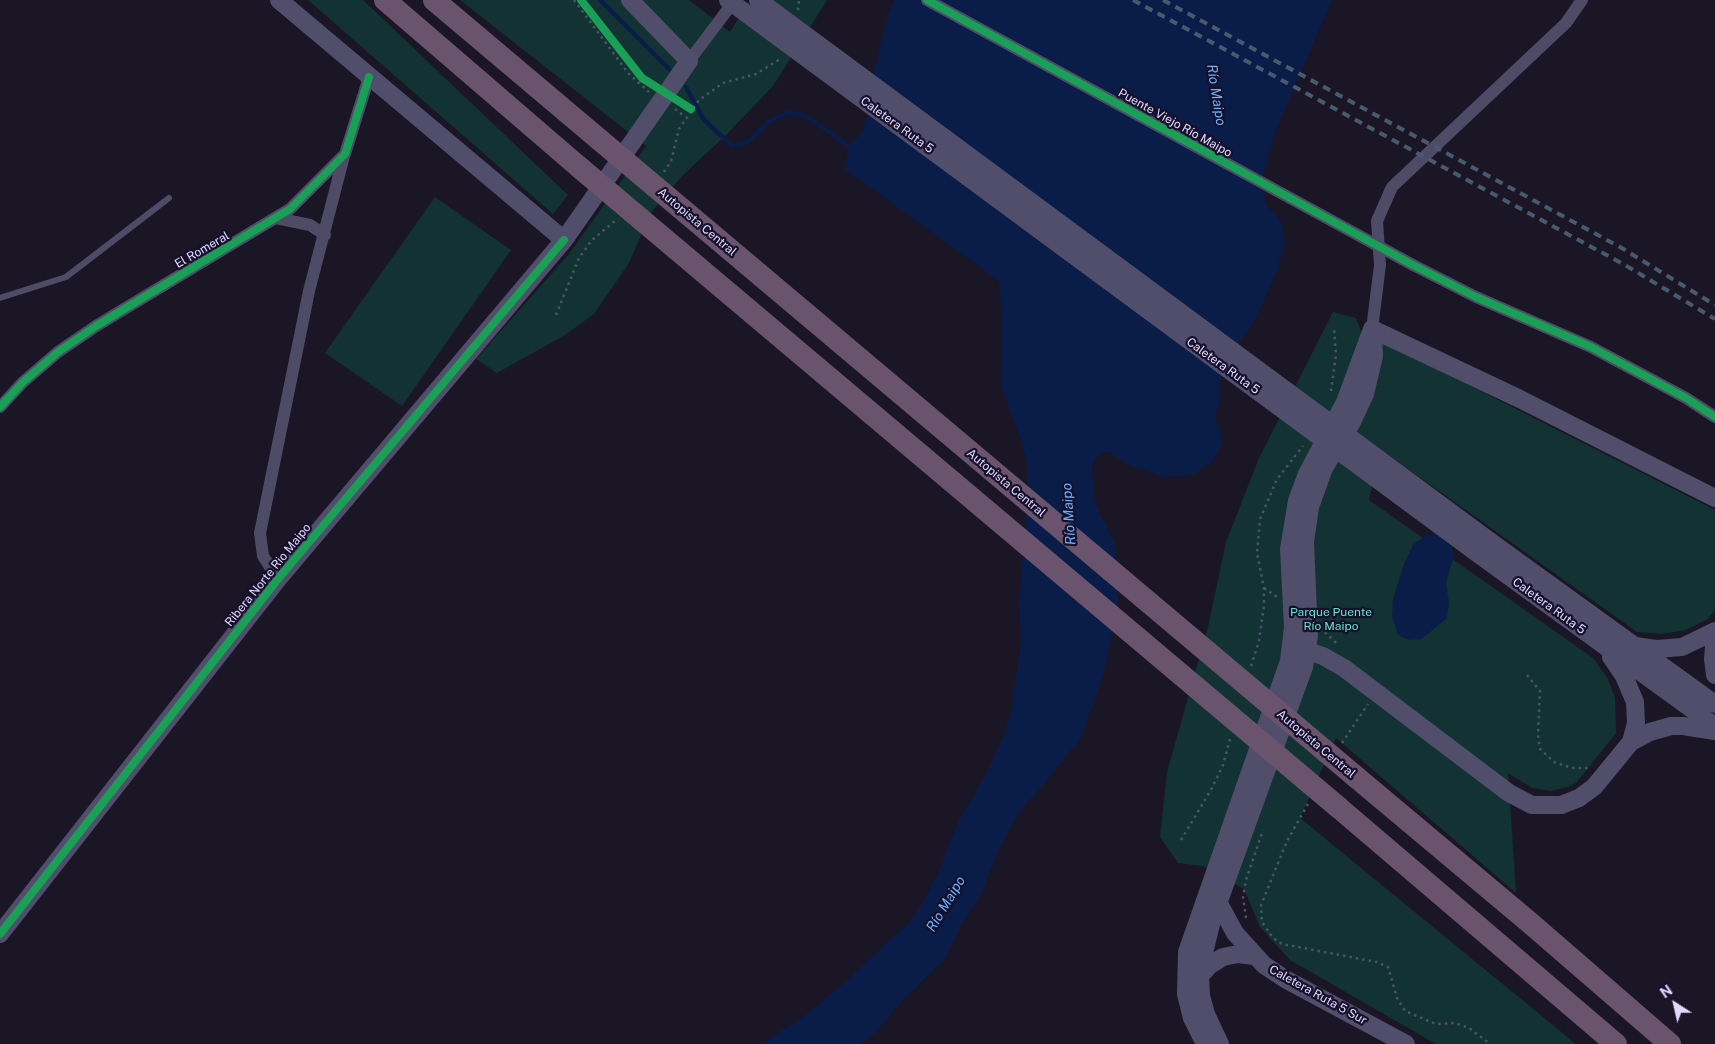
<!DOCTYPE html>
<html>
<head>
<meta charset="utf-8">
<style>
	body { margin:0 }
	#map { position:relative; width:1715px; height:1044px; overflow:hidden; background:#1a1625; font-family:"Public Sans",sans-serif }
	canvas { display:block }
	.north { position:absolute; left:1650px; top:979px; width:50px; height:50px; -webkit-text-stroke:4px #16102b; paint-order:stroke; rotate:325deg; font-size:14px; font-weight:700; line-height:20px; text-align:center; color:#e0daff }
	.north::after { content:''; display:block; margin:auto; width:18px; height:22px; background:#e0daff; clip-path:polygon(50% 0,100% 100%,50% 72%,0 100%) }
</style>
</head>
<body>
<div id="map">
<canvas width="1715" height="1044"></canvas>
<div class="north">N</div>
</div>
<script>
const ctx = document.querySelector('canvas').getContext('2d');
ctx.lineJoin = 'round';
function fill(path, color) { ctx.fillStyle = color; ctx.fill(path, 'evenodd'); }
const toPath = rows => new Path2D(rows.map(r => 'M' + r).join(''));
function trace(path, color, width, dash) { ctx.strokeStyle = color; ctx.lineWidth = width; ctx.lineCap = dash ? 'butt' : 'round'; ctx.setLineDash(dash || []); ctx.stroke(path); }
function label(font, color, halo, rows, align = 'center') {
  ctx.font = font + ' "Public Sans",sans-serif'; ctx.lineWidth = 4.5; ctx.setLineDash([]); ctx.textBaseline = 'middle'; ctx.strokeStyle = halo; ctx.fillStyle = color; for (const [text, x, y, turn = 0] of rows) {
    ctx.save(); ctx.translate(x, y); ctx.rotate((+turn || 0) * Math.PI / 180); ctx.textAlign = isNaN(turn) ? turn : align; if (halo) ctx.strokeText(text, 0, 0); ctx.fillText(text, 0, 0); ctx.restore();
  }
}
fill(toPath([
	[308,0,363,0,568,195,553,214],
	[460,0,689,0,730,32,750,0,827,0,773,86,728,133,682,176,650,214,629,263,594,314,565,335,497,373,476,359,569,254,646,146],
	[435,197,511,250,402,406,325,353],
	[1333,312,1356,318,1362,334,1396,348,1715,510,1715,610,1708,619,1686,630,1662,634,1637,632,1380,449,1369,500,1593,658,1607,677,1615,698,1616,733,1576,783,1568,787,1551,791,1532,788,1508,773,1516,893,1336,738,1300,818,1576,1044,1436,1044,1290,960,1260,927,1244,889,1203,866,1178,863,1160,837,1167,772,1208,627,1226,542,1259,458]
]), '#133234');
fill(toPath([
	[894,0,1332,0,1275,132,1263,175,1265,203,1281,221,1285,242,1277,269,1263,303,1251,327,1234,348,1219,384,1219,404,1215,416,1222,443,1213,461,1193,475,1164,477,1129,465,1110,453,1105,452,1095,458,1092,468,1094,496,1096,506,1114,541,1117,561,1118,605,1104,672,1082,736,1038,791,1021,809,998,851,979,899,963,921,945,959,903,1000,875,1033,860,1044,761,1044,804,1016,843,984,911,920,922,904,936,877,959,820,986,774,1002,740,1012,709,1014,691,1021,641,1019,602,1028,493,1026,459,1022,443,1002,390,1002,313,999,281,845,169,849,146,863,131,870,104,874,72,888,15],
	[1434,533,1445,538,1452,547,1454,555,1446,583,1449,603,1447,618,1422,639,1409,640,1398,635,1392,616,1393,599,1404,564,1413,545,1427,534]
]), '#0a1d48');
trace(toPath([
	[600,0,669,69],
	[686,87,704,120,732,146,747,142,768,122,789,112,806,116,852,148]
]), '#0a1d48', 4.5);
trace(toPath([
	[574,0,628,73,649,92],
	[798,10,799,0],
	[675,109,685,117],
	[664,172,671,161,679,129,699,100,723,83,756,74,780,59],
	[556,315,579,258,592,240,616,220],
	[1331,391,1336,355,1334,328],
	[1264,588,1277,597],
	[1325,632,1337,644],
	[1251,666,1259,641,1264,605,1264,588,1257,553,1260,519,1277,479,1303,446],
	[1527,675,1540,691,1538,735,1540,749,1554,762,1572,768,1590,768],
	[1342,743,1368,704],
	[1308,804,1287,841,1261,905,1262,922,1273,938,1282,944,1377,962,1388,967,1397,998,1405,1011,1436,1024,1455,1023,1469,1028,1490,1044],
	[1181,840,1212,788,1223,765,1230,739],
	[1246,918,1243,897,1246,880,1263,830]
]), '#485566', 2.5, [2.5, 4]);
trace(toPath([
	[0,298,66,277,169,198]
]), '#4d4b66', 6);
trace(toPath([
	[689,61,735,0],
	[276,218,310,225,325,235],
	[1413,265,1476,297,1591,347,1686,398,1715,417],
	[1372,329,1380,265,1377,221,1392,187,1566,23,1582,0],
	[0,407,23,382,58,352,96,326,290,209,345,154,369,77],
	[278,579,263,556,260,533,309,291,344,156]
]), '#4d4b66', 12);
trace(toPath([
	[279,0,564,240],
	[1372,329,1520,399,1715,498],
	[1491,542,1715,704],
	[1481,556,1715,726],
	[1715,635,1713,659,1715,675],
	[1635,646,1656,649,1682,647,1715,631],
	[1298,648,1323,656,1344,668,1509,793,1532,805,1561,805,1579,798,1594,787,1631,742,1650,732,1671,726,1683,726,1715,731],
	[1611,657,1624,676,1635,702,1636,723,1631,742],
	[1216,898,1235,933,1264,965,1285,979,1406,1044],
	[0,934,278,579,564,240,689,61,630,0],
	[1200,976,1210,965,1223,957,1238,954,1254,956],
	[1205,1044,1192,1018,1186,994,1187,952,1289,661,1293,627,1289,549,1297,501,1307,474,1345,402,1372,329],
	[1220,1044,1206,1014,1201,996,1200,976,1203,957,1212,920,1304,667,1309,636,1305,542,1310,507,1324,468,1352,422,1365,394,1374,356,1373,334]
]), '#514e6b', 18);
trace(toPath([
	[385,0,579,167],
	[434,0,601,141],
	[1356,777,1529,922,1670,1044],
	[1338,807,1616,1044]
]), '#69536d', 22);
trace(toPath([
	[1133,0,1625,265,1715,319],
	[1163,0,1620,247,1715,305]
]), '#475a6f', 4, [8, 6]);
trace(toPath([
	[927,0,1413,265]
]), '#4d4b66', 12);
trace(toPath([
	[728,0,1481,556],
	[758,0,1491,542]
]), '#514e6b', 18);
trace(toPath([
	[601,141,1356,777],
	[579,167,1338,807]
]), '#69536d', 22);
trace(toPath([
	[581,0,642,78,691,109],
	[927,0,1413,265,1476,297,1591,347,1686,398,1715,417],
	[0,407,23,382,58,352,96,326,290,209,345,154,369,77],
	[0,934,278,579,564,240]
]), '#1a9f57', 8);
label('12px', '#e0daff', '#16102b', [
	["Puente Viejo Río Maipo",1175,123,29],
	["Caletera Ruta 5",897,125,36],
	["Autopista Central",697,222,40],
	["El Romeral",202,250,-30],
	["Caletera Ruta 5",1223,366,36],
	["Autopista Central",1006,483,40],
	["Ribera Norte Rio Maipo",268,575,-51],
	["Caletera Ruta 5",1549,606,36],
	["Autopista Central",1316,744,40],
	["Caletera Ruta 5 Sur",1318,995,29]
]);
label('12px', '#60e6ca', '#16102b', [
	["Parque Puente",1331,612],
	["Río Maipo",1331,626]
]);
label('italic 14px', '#68b3ff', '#16102b', [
	["Río Maipo",1216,95,81],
	["Río Maipo",1069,514,-94],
	["Río Maipo",946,904,-59]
]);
</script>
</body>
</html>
